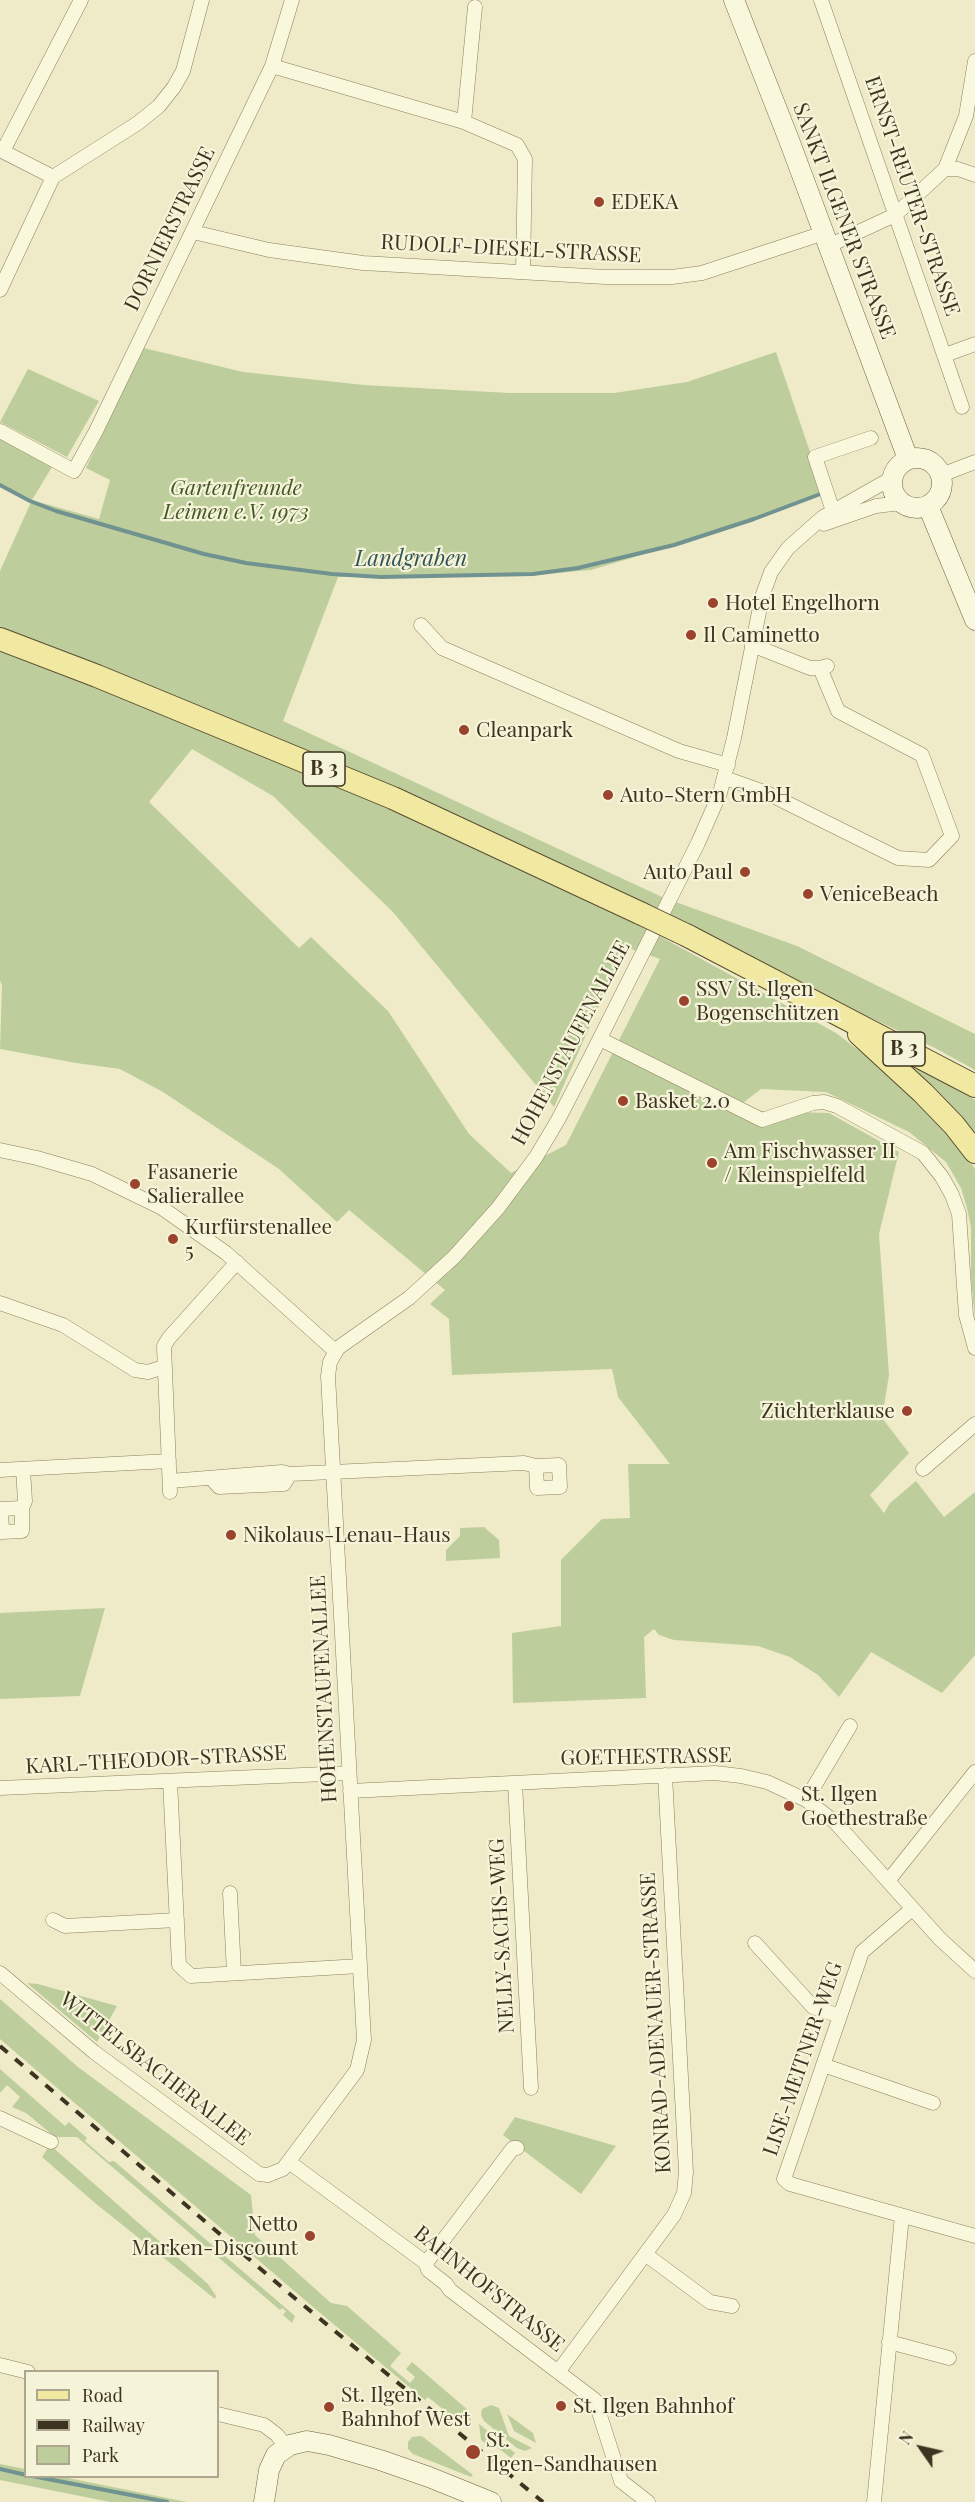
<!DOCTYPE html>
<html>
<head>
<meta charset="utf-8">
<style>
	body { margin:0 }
	#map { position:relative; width:975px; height:2502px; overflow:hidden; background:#efebc8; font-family:"Playfair Display",serif }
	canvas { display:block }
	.legend { position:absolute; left:24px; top:2370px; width:195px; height:108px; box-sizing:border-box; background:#f6f4d8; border:2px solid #aca78e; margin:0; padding:8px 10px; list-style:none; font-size:18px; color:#3c3320 }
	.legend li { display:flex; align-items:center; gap:12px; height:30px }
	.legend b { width:30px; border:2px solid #aca78e }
	.north { position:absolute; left:891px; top:2418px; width:60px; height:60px; -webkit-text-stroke:4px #f6f4d8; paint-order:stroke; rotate:304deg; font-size:16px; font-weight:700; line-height:24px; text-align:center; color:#3c3320 }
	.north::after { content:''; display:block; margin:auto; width:21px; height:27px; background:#3c3320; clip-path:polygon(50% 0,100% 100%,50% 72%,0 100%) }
</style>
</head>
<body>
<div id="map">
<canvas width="975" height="2502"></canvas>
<ul class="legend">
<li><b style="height:8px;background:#f1e9a1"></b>Road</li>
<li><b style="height:8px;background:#3c3320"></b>Railway</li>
<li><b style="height:16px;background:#bdce9c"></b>Park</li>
</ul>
<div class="north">N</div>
</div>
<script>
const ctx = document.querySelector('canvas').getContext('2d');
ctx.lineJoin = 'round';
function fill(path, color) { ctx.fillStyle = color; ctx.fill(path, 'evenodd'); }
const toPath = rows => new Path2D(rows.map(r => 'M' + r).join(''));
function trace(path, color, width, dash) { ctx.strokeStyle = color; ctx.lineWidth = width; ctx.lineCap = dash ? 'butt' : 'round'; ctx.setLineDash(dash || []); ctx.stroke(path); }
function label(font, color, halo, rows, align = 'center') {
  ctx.font = font + ' "Playfair Display",serif'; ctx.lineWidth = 4.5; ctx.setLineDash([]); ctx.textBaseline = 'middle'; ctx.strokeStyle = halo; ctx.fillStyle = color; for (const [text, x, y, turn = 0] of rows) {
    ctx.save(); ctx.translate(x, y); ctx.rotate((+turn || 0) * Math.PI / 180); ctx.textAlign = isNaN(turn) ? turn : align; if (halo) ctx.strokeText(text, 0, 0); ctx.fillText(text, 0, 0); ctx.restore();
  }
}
fill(toPath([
	[144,348,243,372,364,385,509,393,614,393,687,382,776,352,824,493,705,536,591,570,524,576,338,577,283,721,662,897,797,946,975,1034,975,1070,935,1048,856,1011,54,649,0,628,0,571,32,500,0,483,0,439,52,467,32,500,99,519,110,480,86,468],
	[28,369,99,401,67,457,0,422],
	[0,647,376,801,605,906,836,1033,896,1079,956,1139,975,1169,975,1318,971,1278,971,1227,967,1208,961,1188,946,1162,909,1132,826,1092,761,1089,743,1103,761,1111,829,1113,899,1152,879,1234,889,1375,882,1418,909,1453,870,1495,884,1513,890,1503,916,1481,944,1517,975,1492,975,1655,942,1693,871,1652,839,1697,818,1675,790,1657,758,1646,674,1640,659,1635,654,1629,644,1637,646,1698,513,1703,512,1633,561,1626,561,1560,602,1519,630,1518,628,1464,670,1464,618,1397,612,1369,452,1375,449,1319,430,1304,445,1290,349,1210,337,1222,279,1169,163,1092,120,1069,76,1063,0,1049,2,985,0,981],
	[192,749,273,796,393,912,554,1107,625,947,660,959,566,1145,511,1173,469,1134,388,1011,311,937,299,948,149,802],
	[893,1055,975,1100,975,1138],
	[484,1527,499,1540,500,1558,446,1561,446,1550,460,1536,460,1528],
	[105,1608,80,1696,0,1699,0,1613],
	[27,1983,38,1984,117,2006,97,2042],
	[0,1999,78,2067,251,2195,255,2235,331,2303,347,2306,401,2353,390,2366,410,2383,415,2377,406,2369,412,2362,469,2411,471,2422,467,2429,428,2397,425,2400,313,2307,0,2039],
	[0,2069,65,2126,69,2122,87,2138,85,2141,109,2162,114,2161,295,2316,292,2323,283,2315,286,2311,282,2308,280,2310,77,2137,55,2137,26,2113,12,2107,20,2097,7,2085,0,2093],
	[515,2117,616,2146,581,2194,503,2135],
	[50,2145,208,2284,216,2296,215,2299,95,2203,42,2157],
	[491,2405,499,2408,509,2436,532,2448,525,2451,517,2448,484,2421,481,2415,482,2409],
	[507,2414,533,2433,536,2443,514,2431],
	[479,2424,515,2453,511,2458,489,2441,486,2444,481,2440],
	[420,2436,423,2437,473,2475,471,2477,413,2454,408,2449,408,2442,412,2437],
	[0,2464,25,2469,26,2476,63,2477,187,2502,110,2502,0,2480]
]), '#bdce9c');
trace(toPath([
	[0,485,30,501,56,511,204,554,246,563,332,574,381,577,533,574,578,568,674,545,754,519,823,493],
	[0,2469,26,2475],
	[32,2476,167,2502]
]), '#709290', 4);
const street = toPath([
	[821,0,962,407],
	[272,66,464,122,517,145,525,159,523,272],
	[464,122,475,7],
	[0,150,53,177],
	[3,151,81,0],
	[945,169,958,169,975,175],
	[193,232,269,250,363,263,605,277,672,277,702,273,824,233],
	[828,246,895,215,945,169,966,116,975,61],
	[0,290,53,177,138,123,159,106,174,87,183,71,202,0],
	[945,355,975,344],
	[0,431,74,471,96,431,272,66,292,0],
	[941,475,975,462],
	[833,511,815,457,871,438],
	[824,524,876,506,901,503],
	[421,625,442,648,679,751,728,765],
	[752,645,810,668,820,668,827,666],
	[725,778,767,793,898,858,929,860,952,836,922,755,838,711,820,668],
	[600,1039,762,1120,813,1103,824,1102,837,1106,923,1153,942,1177,952,1195,959,1214,966,1315,975,1348],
	[0,1150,37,1158,92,1174,162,1208,226,1253,335,1351],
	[0,1303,63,1325,135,1370,148,1372,164,1367],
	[923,1469,975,1424],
	[0,1470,169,1461],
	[212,1479,219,1487,284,1484,290,1474],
	[170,1481,282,1472,290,1474,524,1463,536,1466,559,1465,560,1487,537,1488,536,1466],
	[170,1492,164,1346,169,1338,237,1262],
	[22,1508,1,1509,2,1532,22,1531,22,1508,25,1501,23,1469],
	[170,1781,179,1965,191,1976,360,1966],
	[515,1783,531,2088],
	[0,1788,349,1773],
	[350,1791,715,1773,741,1776,767,1782,806,1800,835,1822,940,1939,975,1971],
	[806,1800,850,1726],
	[888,1881,975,1772],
	[230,1893,234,1973],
	[912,1909,862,1952,784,2179,790,2184,975,2236],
	[53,1920,65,1926,177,1920],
	[755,1943,813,2007,840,2016],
	[0,1973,94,2052,259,2174,268,2175,283,2169,357,2070,364,2040,328,1376,330,1362,338,1348,409,1298,454,1257,498,1208,536,1157,558,1120,590,1058,698,843,720,793,734,738,762,597,771,572,788,548,823,517,892,478],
	[823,2065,933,2103],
	[0,2118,51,2142],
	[289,2162,426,2263,428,2270,446,2284,450,2290,595,2400,621,2481,648,2502],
	[645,2254,710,2302,732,2306],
	[426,2263,513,2148,517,2148],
	[889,2342,949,2358],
	[0,2365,28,2372],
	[558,2372,674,2215,684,2193,686,2172,665,1775],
	[218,2414,264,2425,277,2435,286,2447],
	[874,2502,902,2216]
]);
const secondary = toPath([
	[734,0,789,140,908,459],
	'892 483a25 25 0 1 1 50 0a25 25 0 1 1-50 0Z',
	[928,506,975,620],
	[264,2502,269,2470,276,2455,290,2445,307,2441,329,2445,380,2460,429,2477,491,2502]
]);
const primary = toPath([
	[0,639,97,676,393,798,642,914],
	[688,936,975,1086],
	[859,1034,923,1093,954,1125,975,1152]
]);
trace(street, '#8b7f5d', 15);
trace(secondary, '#6d6040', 21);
trace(primary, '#5a4c31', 24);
trace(street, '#f9f7dc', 14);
trace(secondary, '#f9f7dc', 20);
trace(primary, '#f1e9a1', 22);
trace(toPath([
	[0,2046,291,2295,543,2502]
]), '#3c3320', 4, [10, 10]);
const primaryBridge = toPath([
	[642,914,688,936]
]);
trace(primaryBridge, '#5a4c31', 24, []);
trace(primaryBridge, '#f1e9a1', 22);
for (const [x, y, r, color] of [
	[599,202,6,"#9b432d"],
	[713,603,6,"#9b432d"],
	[691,635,6,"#9b432d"],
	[464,730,6,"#9b432d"],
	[608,795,6,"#9b432d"],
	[745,872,6,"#9b432d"],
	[808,894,6,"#9b432d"],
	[684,1001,6,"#9b432d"],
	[623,1101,6,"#9b432d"],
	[712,1163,6,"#9b432d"],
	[135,1184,6,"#9b432d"],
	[173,1239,6,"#9b432d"],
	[907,1411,6,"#9b432d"],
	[231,1535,6,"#9b432d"],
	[789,1806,6,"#9b432d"],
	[310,2236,6,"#9b432d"],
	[561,2406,6,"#9b432d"],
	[329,2407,6,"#9b432d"],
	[473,2452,8,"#9b432d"]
]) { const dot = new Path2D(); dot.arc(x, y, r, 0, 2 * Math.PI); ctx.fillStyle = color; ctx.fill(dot); trace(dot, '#f6f4d8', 2); }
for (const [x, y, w] of [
	[324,769,42],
	[904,1049,42]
]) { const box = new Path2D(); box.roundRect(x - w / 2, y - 17, w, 34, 4.5); ctx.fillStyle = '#f6f4d8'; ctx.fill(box); trace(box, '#3c3320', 1.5); }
label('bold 20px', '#3c3320', null, [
	["B 3",324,769],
	["B 3",904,1049]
]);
label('21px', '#3c3320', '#f6f4d8', [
	["ERNST-REUTER-STRASSE",912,196,71],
	["SANKT ILGENER STRASSE",844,221,69],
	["DORNIERSTRASSE",170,229,-64],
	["RUDOLF-DIESEL-STRASSE",511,249,3],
	["HOHENSTAUFENALLEE",571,1043,-62],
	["HOHENSTAUFENALLEE",324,1689,-93],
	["GOETHESTRASSE",646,1757,-1],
	["KARL-THEODOR-STRASSE",156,1760,-3],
	["NELLY-SACHS-WEG",502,1936,-93],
	["KONRAD-ADENAUER-STRASSE",656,2023,-93],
	["LISE-MEITNER-WEG",803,2059,-71],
	["WITTELSBACHERALLEE",155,2069,38],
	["BAHNHOFSTRASSE",489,2289,39]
]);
label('21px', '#3c3320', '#f6f4d8', [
	["EDEKA",611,202],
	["Hotel Engelhorn",725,603],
	["Il Caminetto",703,635],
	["Cleanpark",476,730],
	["Auto-Stern GmbH",620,795],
	["Auto Paul",733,872,"right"],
	["VeniceBeach",820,894],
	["SSV St. Ilgen",696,989],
	["Bogenschützen",696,1013],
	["Basket 2.0",635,1101],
	["Am Fischwasser II",724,1151],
	["/ Kleinspielfeld",724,1175],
	["Fasanerie",147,1172],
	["Salierallee",147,1196],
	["Kurfürstenallee",185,1227],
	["5",185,1251],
	["Züchterklause",895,1411,"right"],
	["Nikolaus-Lenau-Haus",243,1535],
	["St. Ilgen",801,1794],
	["Goethestraße",801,1818],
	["Netto",298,2224,"right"],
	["Marken-Discount",298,2248,"right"],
	["St. Ilgen",341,2395],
	["Bahnhof West",341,2419],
	["St. Ilgen Bahnhof",573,2406],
	["St.",486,2440],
	["Ilgen-Sandhausen",486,2464]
], 'left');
label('italic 21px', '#425827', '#f6f4d8', [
	["Gartenfreunde",236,488],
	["Leimen e.V. 1973",236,512]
]);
label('italic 22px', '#30555b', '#f6f4d8', [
	["Landgraben",411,559]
]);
</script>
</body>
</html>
